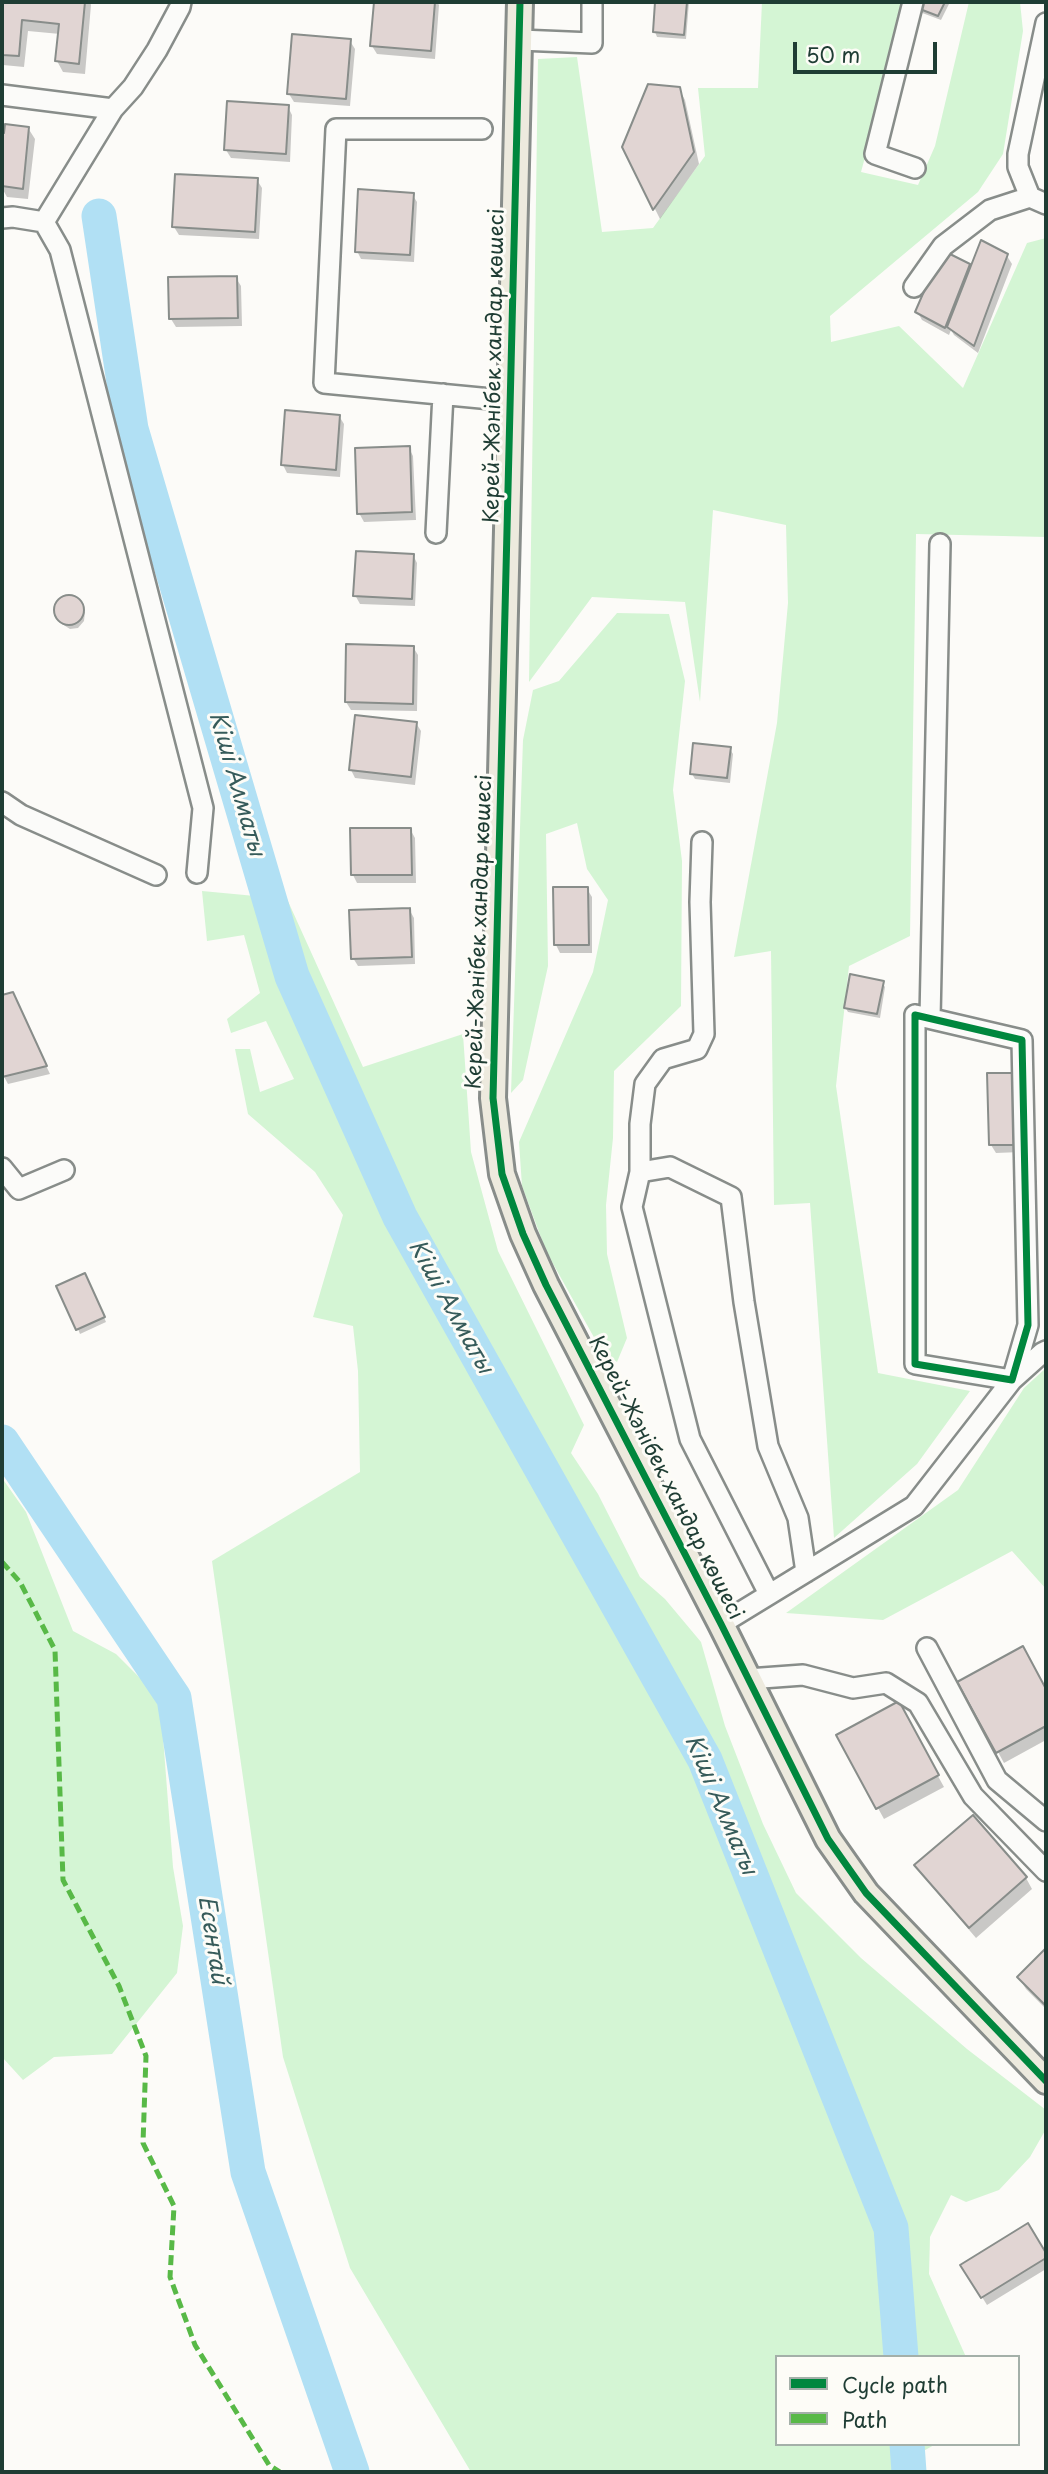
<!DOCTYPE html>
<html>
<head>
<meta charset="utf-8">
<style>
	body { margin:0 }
	#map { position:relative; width:1048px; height:2474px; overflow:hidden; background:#fcfbf8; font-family:"Playpen Sans",sans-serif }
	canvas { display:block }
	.frame { position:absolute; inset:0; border:4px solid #1f3d34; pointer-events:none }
	.legend { position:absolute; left:775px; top:2355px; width:245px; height:91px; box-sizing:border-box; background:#fdfcf7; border:2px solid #a4b0a9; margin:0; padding:9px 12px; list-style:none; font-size:21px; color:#1f3d34 }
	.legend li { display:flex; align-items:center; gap:14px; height:35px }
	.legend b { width:35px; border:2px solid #a4b0a9 }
	.scale { position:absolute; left:793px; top:42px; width:144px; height:32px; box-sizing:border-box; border:4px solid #1f3d34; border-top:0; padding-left:9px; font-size:21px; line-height:24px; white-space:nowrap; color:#1f3d34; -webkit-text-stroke:5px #fdfcf7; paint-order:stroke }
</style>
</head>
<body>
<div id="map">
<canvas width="1048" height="2474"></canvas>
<div class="frame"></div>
<ul class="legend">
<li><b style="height:9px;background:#00873e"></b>Cycle path</li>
<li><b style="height:9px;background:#58b947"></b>Path</li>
</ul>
<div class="scale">50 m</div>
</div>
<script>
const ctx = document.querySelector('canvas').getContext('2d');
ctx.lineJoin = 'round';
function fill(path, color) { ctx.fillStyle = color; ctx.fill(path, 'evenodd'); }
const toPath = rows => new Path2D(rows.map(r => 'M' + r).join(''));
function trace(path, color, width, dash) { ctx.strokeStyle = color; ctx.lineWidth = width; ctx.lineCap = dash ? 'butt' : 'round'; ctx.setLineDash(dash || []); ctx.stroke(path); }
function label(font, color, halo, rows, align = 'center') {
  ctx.font = font + ' "Playpen Sans",sans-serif'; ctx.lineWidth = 6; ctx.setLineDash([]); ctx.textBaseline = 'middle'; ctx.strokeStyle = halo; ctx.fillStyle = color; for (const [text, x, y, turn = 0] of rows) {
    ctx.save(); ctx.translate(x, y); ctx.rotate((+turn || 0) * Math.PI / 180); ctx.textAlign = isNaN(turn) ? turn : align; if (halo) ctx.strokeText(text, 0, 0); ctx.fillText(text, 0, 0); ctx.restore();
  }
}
fill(toPath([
	[762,2,907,2,861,172,918,185,935,146,969,2,1020,2,1023,31,1003,154,978,192,830,316,831,342,899,326,963,388,1027,243,1046,238,1046,537,916,534,910,936,849,966,836,1086,878,1373,970,1391,917,1464,834,1538,810,1203,774,1205,771,951,734,957,777,723,788,603,786,525,713,510,700,702,685,602,592,597,529,682,538,59,577,57,602,232,653,228,705,156,698,88,758,88],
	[617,613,669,614,685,681,673,790,682,861,681,1006,614,1071,613,1138,606,1205,607,1254,627,1338,617,1362,601,1350,546,1251,522,1186,519,1142,593,972,608,900,587,869,577,823,546,834,548,966,523,1080,511,1093,523,740,533,690,559,681],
	[202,891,287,899,363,1067,463,1034,471,1152,498,1251,584,1425,571,1453,598,1494,640,1577,665,1599,701,1642,725,1726,763,1824,796,1893,861,1958,967,2049,1046,2110,1046,2129,1030,2157,999,2190,966,2202,951,2195,930,2237,929,2274,966,2357,777,2357,777,2444,936,2444,909,2459,915,2472,471,2472,350,2268,283,2057,212,1561,360,1472,358,1371,353,1326,313,1317,343,1215,315,1172,248,1114,235,1049,250,1049,260,1092,294,1079,266,1021,231,1033,227,1019,260,993,244,935,207,941],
	[1046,1368,1046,1589,1012,1551,883,1620,786,1613,958,1490,1024,1388],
	[2,1478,26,1512,73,1631,116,1654,160,1698,173,1867,183,1926,177,1973,112,2054,54,2057,23,2080,2,2057]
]), '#d4f5d4');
fill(toPath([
	[2,2,90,2,91,5,85,74,63,72,57,61,60,34,28,31,24,67,3,65],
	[376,2,437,2,439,5,435,59,377,54,372,46],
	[657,2,689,2,686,39,657,37,655,32],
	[916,2,950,2,941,20,917,11],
	[350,41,355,49,350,106,294,102,289,94],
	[679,89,685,100,699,164,660,219,624,147],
	[288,107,292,115,290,162,231,158,226,150],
	[28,128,35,139,28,199,7,197,2,188,2,134],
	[257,180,262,188,259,239,179,235,174,227],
	[412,194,417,202,414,262,361,259,357,251],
	[1007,256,1012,264,978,353,954,335,951,330,949,335,922,320,917,311,968,266,971,270],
	[236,278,241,286,242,326,176,327,171,319],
	[339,416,344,424,340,477,287,473,283,465],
	[409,448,413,456,416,520,364,522,359,513],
	[413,555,417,563,415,606,360,604,355,595],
	[72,598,76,599,85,612,84,621,78,628,70,629,62,624,56,607,61,600],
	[413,647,418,655,417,711,351,710,346,702],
	[416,723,421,731,415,785,355,778,351,770],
	[730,749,733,754,730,783,695,779,692,774],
	[410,829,415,838,416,883,357,883,353,875],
	[587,889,592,897,592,953,560,953,556,945],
	[409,909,414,918,415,964,358,966,353,958],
	[882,982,885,987,880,1018,848,1012,845,1007],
	[12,994,50,1074,8,1084,2,1073,2,997],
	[989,1075,1021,1152,996,1153,991,1145],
	[88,1281,106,1322,80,1334,78,1329],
	[1022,1648,1046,1692,1046,1740,1004,1763,960,1682],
	[898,1704,944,1787,884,1819,838,1736],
	[973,1817,1026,1878,1032,1889,976,1938,923,1876,916,1866],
	[1046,1950,1046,2009,1026,1989,1019,1978],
	[1028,2226,1046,2256,1046,2269,987,2305,962,2265]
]), '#0003');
trace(toPath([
	[99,216,131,429,292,976,400,1217,705,1760,891,2228,901,2357],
	[2,1442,174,1698,248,2172,352,2472],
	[907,2444,909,2472]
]), '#b1e0f4', 35);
const building = toPath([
	[2,2,85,2,79,64,55,61,59,24,22,20,19,56,2,55,2,2],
	[374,2,435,2,431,51,370,46,374,2],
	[655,2,687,2,684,35,653,32,655,2],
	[914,2,945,2,938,16,912,6,914,2],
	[292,34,351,39,346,99,287,94,292,34],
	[648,84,680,87,694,152,653,210,622,147,648,84],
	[227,101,289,105,286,154,224,150,227,101],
	[5,124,29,127,23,189,2,186,2,132,4,133,5,124],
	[175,174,258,178,255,232,172,227,175,174],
	[358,189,414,193,410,255,355,252,358,189],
	[981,240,1008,254,974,346,947,327,981,240],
	[942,250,970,264,945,328,915,312,942,250],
	[237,276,238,318,169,319,168,277,237,276],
	[285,410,340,415,336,470,281,465,285,410],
	[410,446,412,512,357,514,355,448,410,446],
	[356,551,414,554,412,599,353,596,356,551],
	'54 610a15 15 0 1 1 30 0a15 15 0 1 1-30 0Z',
	[346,644,414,646,413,704,345,702,346,644],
	[355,715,417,722,411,777,349,770,355,715],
	[693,743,731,747,727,778,690,774,693,743],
	[350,828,411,828,412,875,351,875,350,828],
	[553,887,588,887,589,945,554,945,553,887],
	[410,908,412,957,351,959,349,910,410,908],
	[850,974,884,981,877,1014,844,1008,850,974],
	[13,992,47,1066,2,1077,2,995,13,992],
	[987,1073,1015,1073,1017,1145,989,1145,987,1073],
	[85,1273,105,1317,76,1330,56,1286,85,1273],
	[1023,1646,1046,1689,1046,1726,996,1753,957,1682,1023,1646],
	[899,1701,939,1775,876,1809,836,1735,899,1701],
	[973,1815,1027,1877,969,1928,914,1865,973,1815],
	[1046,1948,1046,2006,1017,1977,1046,1948],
	[1028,2223,1046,2253,1046,2258,981,2298,960,2265,1028,2223]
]);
fill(building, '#e1d5d3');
trace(building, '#888d8a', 2);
const minor = toPath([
	[913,2,875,154,915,168],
	[520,40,592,43,592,2],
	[2,95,113,109,133,87,157,50,180,7,181,2],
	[113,109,44,222,60,250,203,808,197,873],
	[482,129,336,129,324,383,512,401],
	[1030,197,1046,204],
	[2,218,13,217,44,222],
	[914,287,943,246,990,210,1030,197,1018,167,1018,154,1046,23],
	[436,533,443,394],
	[2,802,21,815,156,875],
	[702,842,700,902,704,1034,697,1049,663,1059,645,1084,640,1124,640,1172,632,1207,690,1439,769,1594],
	[915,1015,1022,1040,1028,1325,1012,1380,915,1364,915,1015],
	[930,1018,940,544],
	[2,1168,19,1189,64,1170],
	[640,1172,670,1167,731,1197,744,1302,768,1446,798,1518,806,1572],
	[721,1624,914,1506,1012,1380,1042,1353,1046,1351],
	[927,1648,997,1780,1046,1821],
	[748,1679,803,1675,853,1688,886,1683,918,1703,973,1796,1046,1871]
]);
const major = toPath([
	[520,2,493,1098,502,1174,523,1234,546,1285,721,1624,828,1839,866,1893,1046,2081]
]);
trace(minor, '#888d8a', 24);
trace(major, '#888d8a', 30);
trace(minor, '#fbfbf9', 19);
trace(major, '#edeade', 24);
trace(toPath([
	[2,1562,20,1582,55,1650,63,1880,119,1986,146,2056,143,2143,174,2206,170,2277,195,2345,269,2465,280,2472]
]), '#58b947', 5, [10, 5]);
trace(toPath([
	[520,2,493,1098,502,1174,523,1234,546,1285,721,1624,828,1839,866,1893,1046,2081],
	[915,1015,1022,1040,1028,1325,1012,1380,915,1364,915,1015]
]), '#00873e', 7);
label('21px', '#1f3d34', '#fdfcf7', [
	["Керей-Жәнібек хандар көшесі",495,366,-89],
	["Керей-Жәнібек хандар көшесі",480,932,-88],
	["Керей-Жәнібек хандар көшесі",665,1478,63]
]);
label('italic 23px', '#365b5a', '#fdfcf7', [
	["Кіші Алматы",236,784,74],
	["Кіші Алматы",450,1307,61],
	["Кіші Алматы",720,1805,67],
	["Есентай",212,1940,81]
]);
</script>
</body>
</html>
